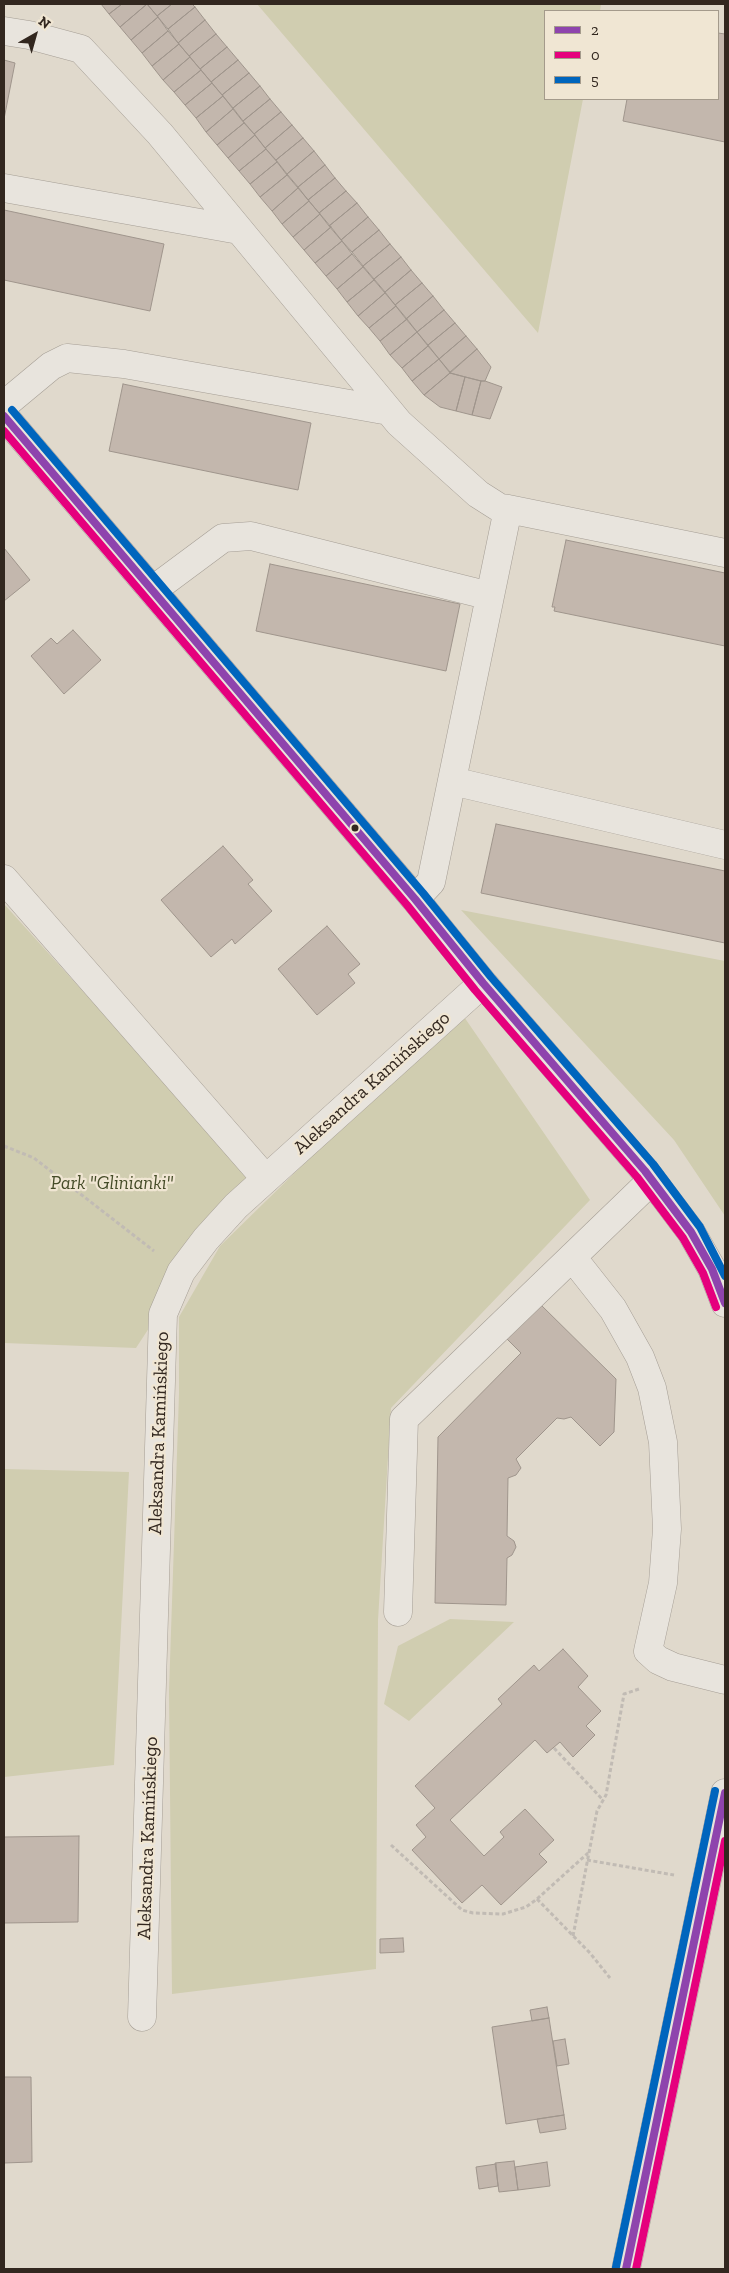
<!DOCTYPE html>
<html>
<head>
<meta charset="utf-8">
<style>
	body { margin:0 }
	#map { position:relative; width:729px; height:2273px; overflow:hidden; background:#e0d9cc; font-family:"Zilla Slab",serif }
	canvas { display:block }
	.frame { position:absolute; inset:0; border:5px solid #32271f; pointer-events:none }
	.legend { position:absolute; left:544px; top:10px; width:175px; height:90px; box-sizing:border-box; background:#f0e6d3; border:1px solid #a49a8b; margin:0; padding:6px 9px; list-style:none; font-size:15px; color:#32271f }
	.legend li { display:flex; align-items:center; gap:10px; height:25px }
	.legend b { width:25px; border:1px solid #a49a8b }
	.north { position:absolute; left:10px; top:10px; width:50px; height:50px; -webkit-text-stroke:4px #f0e6d3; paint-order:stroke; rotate:38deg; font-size:14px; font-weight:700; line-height:20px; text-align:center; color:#32271f }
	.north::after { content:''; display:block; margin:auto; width:18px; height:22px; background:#32271f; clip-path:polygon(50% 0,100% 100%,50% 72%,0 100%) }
</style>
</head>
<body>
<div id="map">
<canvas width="729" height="2273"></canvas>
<div class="frame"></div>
<ul class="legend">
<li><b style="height:6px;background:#8e44ad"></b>2</li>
<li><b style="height:6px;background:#e5007d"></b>0</li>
<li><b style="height:6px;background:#0065bd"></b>5</li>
</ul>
<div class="north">N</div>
</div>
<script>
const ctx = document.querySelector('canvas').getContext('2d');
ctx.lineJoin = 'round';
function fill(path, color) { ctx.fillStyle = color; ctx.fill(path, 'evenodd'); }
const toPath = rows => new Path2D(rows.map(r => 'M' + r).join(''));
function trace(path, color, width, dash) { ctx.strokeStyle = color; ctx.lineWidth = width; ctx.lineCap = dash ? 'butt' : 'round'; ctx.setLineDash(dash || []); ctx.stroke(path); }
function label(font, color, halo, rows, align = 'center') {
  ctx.font = font + ' "Zilla Slab",serif'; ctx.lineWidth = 4.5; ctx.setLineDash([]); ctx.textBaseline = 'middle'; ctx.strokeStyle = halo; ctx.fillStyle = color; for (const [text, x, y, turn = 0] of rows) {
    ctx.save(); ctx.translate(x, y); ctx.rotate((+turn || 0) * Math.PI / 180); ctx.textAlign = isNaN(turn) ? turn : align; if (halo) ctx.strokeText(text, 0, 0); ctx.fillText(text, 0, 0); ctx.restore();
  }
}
fill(toPath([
	[257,4,601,4,600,11,545,11,545,99,583,99,538,333],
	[4,904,249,1175,136,1348,4,1343],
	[461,910,725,961,725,1216,674,1140],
	[460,1011,590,1200,391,1408,378,1620,376,1969,172,1994,169,1691,179,1394,179,1317,220,1246],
	[4,1469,129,1472,114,1765,4,1777],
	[450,1619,514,1622,409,1721,384,1704,398,1646]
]), '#d0cdb0');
const building = toPath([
	[101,4,122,4,109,14,101,4],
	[122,4,147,4,120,27,109,14,122,4],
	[147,4,172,4,157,16,147,4],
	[147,4,158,17,131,40,120,27,147,4],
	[172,4,192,4,195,7,168,29,157,16,172,4],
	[195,7,205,20,178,43,168,29,195,7],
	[158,17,168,31,142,53,131,40,158,17],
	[205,20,216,34,189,56,178,43,205,20],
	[168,31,179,44,152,66,142,53,168,31],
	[718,33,725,34,725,142,623,121,627,99,718,99,718,33],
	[216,34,227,47,200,69,189,56,216,34],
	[179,44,190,57,163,80,152,66,179,44],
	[227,47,238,60,211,82,200,69,227,47],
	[190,57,201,70,174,92,163,80,190,57],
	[4,60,15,63,4,119,4,60],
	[238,60,249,73,222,95,211,82,238,60],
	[201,70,212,83,185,105,174,92,201,70],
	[249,73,260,86,233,108,222,95,249,73],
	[212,83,223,96,196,118,185,105,212,83],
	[260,86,270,99,243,121,233,108,260,86],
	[223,96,233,109,206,132,196,118,223,96],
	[270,99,281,112,254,134,243,121,270,99],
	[233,109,244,123,217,145,206,132,233,109],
	[281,112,292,125,265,148,254,134,281,112],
	[244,123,255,135,228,158,217,145,244,123],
	[292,125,303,138,276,160,265,148,292,125],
	[255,135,266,149,239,171,228,158,255,135],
	[303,138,314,151,287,174,276,160,303,138],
	[266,149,277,162,250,184,239,171,266,149],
	[314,151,325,165,298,187,287,174,314,151],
	[277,162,287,175,260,197,250,184,277,162],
	[325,165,335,178,308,200,298,187,325,165],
	[287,175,298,188,272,211,260,197,287,175],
	[335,178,346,191,319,213,308,200,335,178],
	[298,188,309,201,282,224,272,211,298,188],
	[346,191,357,203,329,226,319,213,346,191],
	[309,201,320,214,293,237,282,224,309,201],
	[357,203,368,217,341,240,329,226,357,203],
	[4,210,164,244,150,311,4,280,4,210],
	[320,214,331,227,304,250,293,237,320,214],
	[368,217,379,230,352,252,341,240,368,217],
	[331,227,342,241,315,263,304,250,331,227],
	[379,230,390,244,363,266,352,252,379,230],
	[342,241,352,254,326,276,315,263,342,241],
	[390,244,401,257,374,279,363,266,390,244],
	[352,254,363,267,337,289,326,276,352,254],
	[401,257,411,270,385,292,374,279,401,257],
	[363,267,374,280,347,302,337,289,363,267],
	[411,270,422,283,395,305,385,292,411,270],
	[374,280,385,293,358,316,347,302,374,280],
	[422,283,433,296,406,319,395,305,422,283],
	[385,293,396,306,369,328,358,316,385,293],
	[433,296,444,310,417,332,406,319,433,296],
	[396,306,407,319,380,341,369,328,396,306],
	[444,310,455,323,428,345,417,332,444,310],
	[407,319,417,332,390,355,380,341,407,319],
	[455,323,466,336,439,359,428,345,455,323],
	[417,332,428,346,402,368,390,355,417,332],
	[466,336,477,349,450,372,439,359,466,336],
	[428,346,439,359,412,381,402,368,428,346],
	[477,349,491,367,485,381,481,381,450,373,477,349],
	[439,359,450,373,424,395,412,381,439,359],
	[450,373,465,377,456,411,440,407,424,395,450,373],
	[465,377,481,381,472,415,456,411,465,377],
	[481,381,485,381,502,387,490,419,472,415,481,381],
	[123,384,311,423,298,490,109,451,123,384],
	[566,540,725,573,725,646,554,611,555,607,552,607,566,540],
	[4,548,30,580,4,601,4,548],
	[270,564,460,604,446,671,256,631,270,564],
	[73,630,101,660,64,694,31,656,51,638,57,644,73,630],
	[496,824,725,871,725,943,481,893,496,824],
	[223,846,253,880,248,884,272,911,235,944,232,939,211,957,161,900,223,846],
	[327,926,360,964,348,974,355,983,317,1015,278,969,327,926],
	[539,1303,616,1379,614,1432,600,1446,571,1417,564,1419,557,1418,516,1459,521,1468,516,1475,508,1478,507,1536,514,1541,516,1547,512,1555,507,1558,506,1605,435,1603,438,1437,521,1353,505,1337,539,1303],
	[563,1649,588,1676,578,1687,601,1711,586,1726,595,1735,573,1757,560,1742,547,1753,535,1740,450,1820,484,1856,504,1837,500,1832,525,1809,554,1840,539,1854,547,1862,501,1905,482,1885,462,1903,412,1850,426,1837,416,1825,435,1808,415,1786,502,1704,498,1699,534,1665,539,1671,563,1649],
	[79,1836,78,1922,4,1923,4,1837,79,1836],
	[403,1938,404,1952,380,1953,380,1939,403,1938],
	[547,2007,549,2018,532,2021,530,2010,547,2007],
	[549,2018,564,2115,506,2124,492,2027,549,2018],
	[565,2039,569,2064,557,2066,553,2041,565,2039],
	[4,2077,31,2077,32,2162,4,2163,4,2077],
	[564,2115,566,2129,540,2133,537,2119,564,2115],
	[514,2161,518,2190,499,2192,495,2163,514,2161],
	[547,2162,550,2186,518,2190,515,2167,547,2162],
	[496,2164,498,2186,479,2189,476,2167,496,2164]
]);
fill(building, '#c3b7ad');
trace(building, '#9f958c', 1);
const minor = toPath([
	[4,31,29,35,81,49,160,134,399,423,478,494,500,508,508,509,725,553],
	[4,188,239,230],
	[4,405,51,366,67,358,124,364,389,411],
	[4,416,415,899,483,983,645,1171,691,1232,712,1269,725,1303],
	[153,590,223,538,251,536,490,596],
	[452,781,725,845],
	[4,879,266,1179],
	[415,899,431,882,508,509],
	[572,1257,613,1309,640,1357,652,1388,663,1442,667,1529,663,1583,648,1651,658,1660,673,1667,725,1680],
	[398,1612,404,1419,652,1180],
	[142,2017,163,1314,181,1272,206,1239,236,1206,483,983],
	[626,2269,725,1793]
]);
trace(minor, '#a59e95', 29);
trace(toPath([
	[4,1146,34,1158,154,1251],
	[554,1748,603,1800],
	[391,1845,462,1910,473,1913,503,1914,526,1907,537,1899,588,1853],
	[587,1860,674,1875],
	[537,1899,590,1953,610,1978],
	[573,1936,597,1811,606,1795,624,1694,639,1689]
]), '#c1bbb4', 3, [4, 2.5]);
trace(minor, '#e8e4dd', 28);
trace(toPath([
	[4,416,415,899,483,983,645,1171,691,1232,712,1269,725,1303],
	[626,2269,725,1793]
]), '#8e44ad', 8);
trace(toPath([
	[4,431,407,905,475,990,637,1177,683,1238,703,1273,716,1307],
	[636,2269,725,1841]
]), '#e5007d', 8);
trace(toPath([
	[12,410,423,893,491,977,653,1164,700,1227,725,1276],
	[616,2267,715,1791]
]), '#0065bd', 8);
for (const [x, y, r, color] of [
	[355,828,4.5,"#32271f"]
]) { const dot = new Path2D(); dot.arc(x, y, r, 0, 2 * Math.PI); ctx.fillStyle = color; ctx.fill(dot); trace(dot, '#f0e6d3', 2); }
label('19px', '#32271f', '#f0e6d3', [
	["Aleksandra Kamińskiego",372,1083,-42],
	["Aleksandra Kamińskiego",159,1433,-88],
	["Aleksandra Kamińskiego",148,1838,-88]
]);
label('italic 19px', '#454c28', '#f0e6d3', [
	["Park \"Glinianki\"",112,1184]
]);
</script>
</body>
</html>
